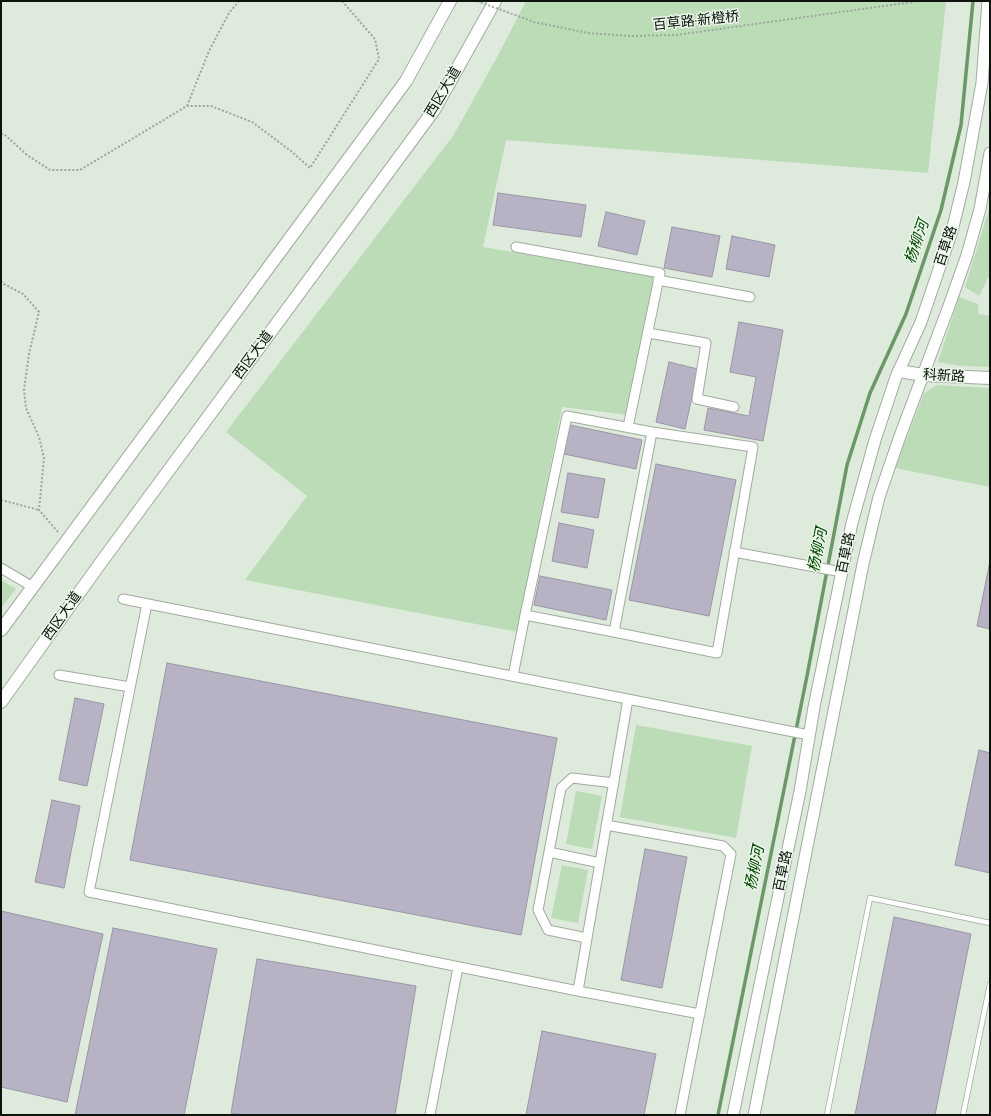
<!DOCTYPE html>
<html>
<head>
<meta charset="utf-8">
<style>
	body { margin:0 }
	#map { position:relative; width:991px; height:1116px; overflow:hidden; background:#ddeadc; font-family:Quicksand,sans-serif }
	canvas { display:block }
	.frame { position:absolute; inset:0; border:2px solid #0e130e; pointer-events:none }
</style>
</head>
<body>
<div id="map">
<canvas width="991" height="1116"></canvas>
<div class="frame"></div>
</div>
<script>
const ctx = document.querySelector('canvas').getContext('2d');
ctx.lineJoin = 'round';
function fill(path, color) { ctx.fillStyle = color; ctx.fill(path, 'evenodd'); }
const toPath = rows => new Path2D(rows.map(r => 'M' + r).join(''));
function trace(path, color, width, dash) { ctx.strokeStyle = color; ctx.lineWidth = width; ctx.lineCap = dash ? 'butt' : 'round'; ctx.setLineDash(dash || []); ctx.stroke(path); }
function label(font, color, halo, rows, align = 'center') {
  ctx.font = font + ' Quicksand,"Noto Sans SC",sans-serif'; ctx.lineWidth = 3; ctx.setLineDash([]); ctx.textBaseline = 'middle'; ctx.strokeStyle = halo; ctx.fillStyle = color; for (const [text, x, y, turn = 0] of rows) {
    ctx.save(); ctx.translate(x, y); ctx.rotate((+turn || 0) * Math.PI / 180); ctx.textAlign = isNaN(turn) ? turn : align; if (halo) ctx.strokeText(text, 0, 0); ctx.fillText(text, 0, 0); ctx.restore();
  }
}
fill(toPath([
	[526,1,946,1,928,173,506,140,483,247,655,277,628,415,562,407,518,632,245,580,307,496,226,432,453,136,496,59],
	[990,206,990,274,979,296,965,287],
	[959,297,978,304,979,314,990,316,990,367,961,366,938,362],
	[937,385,990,388,990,487,895,468,924,393],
	[1,580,16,589,1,608],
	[636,725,752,746,736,838,620,817],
	[576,791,602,796,592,849,566,844],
	[562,865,588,870,578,923,551,918]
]), '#bcdcb8');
trace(toPath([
	[718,1115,807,676,847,465,870,393,906,314,941,210,961,125,973,1]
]), '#6c9868', 3.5);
const building = toPath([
	[498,193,586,205,581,237,493,225,498,193],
	[606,212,645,221,637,255,598,246,606,212],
	[672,227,720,236,712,277,664,268,672,227],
	[732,236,775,245,769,277,726,269,732,236],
	[739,322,783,330,763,441,704,430,708,408,749,416,756,377,730,372,739,322],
	[669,362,698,369,685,429,656,422,669,362],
	[570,425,642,440,636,469,564,454,570,425],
	[656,464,736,480,709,616,629,600,656,464],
	[568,473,605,479,598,518,561,512,568,473],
	[559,523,594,530,587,568,552,561,559,523],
	[990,561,990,629,977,626,990,561],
	[540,576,612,590,606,620,534,605,540,576],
	[167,663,557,738,521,935,130,860,167,663],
	[75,698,104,704,87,786,59,780,75,698],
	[979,750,990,753,990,873,955,865,979,750],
	[52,800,80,806,64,888,35,882,52,800],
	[645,849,687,857,662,988,621,980,645,849],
	[1,911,103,934,67,1102,1,1087,1,911],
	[894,917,971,934,935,1115,855,1115,894,917],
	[113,928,217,949,184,1115,75,1115,113,928],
	[257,959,416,986,395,1115,242,1115,231,1113,257,959],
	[542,1031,656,1054,644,1115,526,1115,542,1031]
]);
fill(building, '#b7b3c4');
trace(building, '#9a96a6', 1);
const service = toPath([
	[827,1115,870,898,990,923],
	[963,1115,990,984]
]);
const minor = toPath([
	[516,247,660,273,628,427],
	[658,280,750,297],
	[648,333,706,343,697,399,734,407],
	[734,552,842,572],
	[1,568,33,587],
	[123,599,809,735],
	[147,604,89,892,578,991,628,699],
	[614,632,717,653,753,447,652,432],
	[59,675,130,687],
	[513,676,525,615,567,416,652,432,614,632,525,615],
	[606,825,723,846,731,854,680,1115],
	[549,852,600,863],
	[587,938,548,930,538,910,561,788,572,778,614,783],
	[578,991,700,1014],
	[430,1115,458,967]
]);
const tertiary = toPath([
	[733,1115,800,791,814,707,852,523,875,440,896,377,921,322,952,231,964,182,982,83,988,1],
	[754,1115,863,564,879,497,900,436,949,306,967,255,980,209,990,153]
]);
const secondary = toPath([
	[899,371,923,375,990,378],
	[1,630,406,81,450,1],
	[1,702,102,561,434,110,495,1]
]);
trace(service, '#a0ac9e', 6);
trace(minor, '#a0ac9e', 11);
trace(tertiary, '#a0ac9e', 13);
trace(secondary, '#a0ac9e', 14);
trace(toPath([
	[187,106,209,51,229,13,239,1],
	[1,134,4,134,27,155,50,170,80,170,187,106,211,106,252,122,291,151,310,168,379,59,375,39,342,1],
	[1,281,4,284,23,294,39,312,29,354,24,390,26,408,39,437,44,458,39,510,59,533],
	[1,500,39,510]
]), '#9ca79c', 2, [2, 2]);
trace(service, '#fff', 4.5);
trace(minor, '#fff', 9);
trace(tertiary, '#fff', 11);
trace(secondary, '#fff', 12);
trace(toPath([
	[477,1,534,22,588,33,630,36,676,35,920,1]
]), '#9ca79c', 2, [2, 2]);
label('14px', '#0e130e', '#eaf7e9', [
	["百草路·新橙桥",696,21,-6],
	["西区大道",443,92,-59],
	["百草路",946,246,-72],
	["西区大道",253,355,-54],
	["科新路",944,376,3],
	["百草路",846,553,-78],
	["西区大道",62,616,-55],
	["百草路",783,871,-78]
]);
label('italic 15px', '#024700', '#eaf7e9', [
	["杨柳河",917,242,-71],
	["杨柳河",818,550,-79],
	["杨柳河",755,868,-79]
]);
</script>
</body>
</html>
